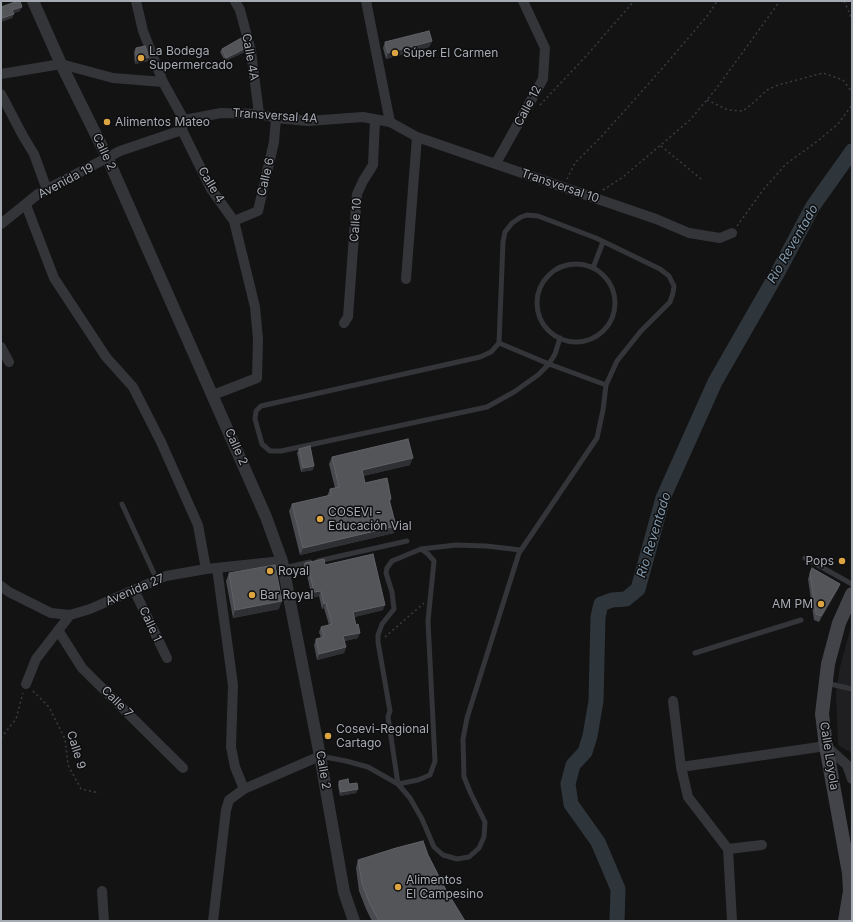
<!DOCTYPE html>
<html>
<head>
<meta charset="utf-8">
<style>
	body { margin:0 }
	#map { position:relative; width:853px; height:922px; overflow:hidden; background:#131314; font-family:Inter,sans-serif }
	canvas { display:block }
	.frame { position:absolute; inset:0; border:2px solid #a6aab3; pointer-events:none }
</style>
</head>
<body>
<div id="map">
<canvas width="853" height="922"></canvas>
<div class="frame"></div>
</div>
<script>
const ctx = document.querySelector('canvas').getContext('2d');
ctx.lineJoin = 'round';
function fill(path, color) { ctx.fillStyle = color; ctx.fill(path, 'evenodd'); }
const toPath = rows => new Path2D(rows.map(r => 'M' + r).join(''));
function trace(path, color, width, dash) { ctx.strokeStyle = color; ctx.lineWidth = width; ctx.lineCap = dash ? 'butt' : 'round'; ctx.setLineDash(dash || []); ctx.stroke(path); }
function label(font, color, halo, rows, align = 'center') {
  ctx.font = font + ' Inter,sans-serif'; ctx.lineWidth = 3; ctx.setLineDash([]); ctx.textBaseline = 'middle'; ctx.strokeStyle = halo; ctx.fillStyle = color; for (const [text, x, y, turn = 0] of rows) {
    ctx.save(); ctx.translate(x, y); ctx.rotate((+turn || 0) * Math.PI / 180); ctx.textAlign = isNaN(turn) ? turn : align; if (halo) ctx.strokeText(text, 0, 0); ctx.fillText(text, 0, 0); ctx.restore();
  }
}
fill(toPath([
	[852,623,852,753,838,745,836,692,840,667]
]), '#1f1f21');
trace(toPath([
	[617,921,618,889,598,842,571,804,568,784,573,765,585,752,590,736,596,701,598,617,601,604,612,600,626,599,638,589,663,498,715,382,778,272,813,206,852,151]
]), '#2e363c', 15);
trace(toPath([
	[844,1,850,14,852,22],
	[707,100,728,110,743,111,753,103,767,90,778,85,823,73,843,80,852,92],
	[540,105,587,55,634,1],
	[661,146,701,179],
	[567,179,575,163,601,137,660,71,708,15,717,1],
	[603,190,623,177,690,120,716,89,780,1],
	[737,226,763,190,786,164,819,140,838,124,852,105],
	[385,637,424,603],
	[33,691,49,707,65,739,68,765,81,789,99,793],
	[1,738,16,719,23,693]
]), '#3a3c40', 1.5, [2, 3]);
trace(toPath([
	'537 303a39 39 0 1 1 78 0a39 39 0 1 1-78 0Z',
	[593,268,603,242],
	[499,343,549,364,606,385],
	[122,504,157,580],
	[805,558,852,584],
	[318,561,407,541],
	[284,568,310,562],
	[695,653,801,620],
	[826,683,852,689],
	[320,756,346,761,368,767,398,784,410,798,422,819,434,847,443,855,457,859,469,857,479,848,484,837,485,822,471,794,464,777,463,739,467,718,519,553,597,438,603,410,606,385,617,361,641,331,670,302,673,293,674,286,669,276,660,269,596,238,538,216,527,215,521,217,512,223,505,232,503,242,499,343,491,352,480,357,261,406,256,411,255,419,262,444,270,451,281,451,487,407,514,392,538,375,549,364,555,354,560,338],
	[398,784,388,717,390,711,378,642,378,635,382,624,394,609,392,592,386,573,387,568,392,561,421,549,456,545,486,546,521,550],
	[398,784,418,780,430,775,435,761,428,621,434,561,428,554,421,549]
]), '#343539', 5);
trace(toPath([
	[136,1,143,31,163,82,184,120,182,130,211,189,234,221,255,307,258,339,257,378,213,395],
	[235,1,240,10,251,51,259,114],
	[366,1,390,122],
	[1,74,61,64,113,78,163,82],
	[1,94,23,136,34,154,47,190],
	[184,120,221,113,259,114,276,118,308,121,363,117,390,122,417,137,656,219,689,233,720,238,732,233],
	[496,163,543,79,545,48,523,1],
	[26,205,54,278,106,357,133,387,161,442,198,525,206,569],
	[234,221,258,211,274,142,276,118],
	[1,224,38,194,120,151,182,130],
	[406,279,417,137],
	[344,323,348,317,357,194,363,181,373,165,375,120],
	[1,347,9,362],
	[217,568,233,685,231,747,235,767,244,789],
	[1,586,9,592,51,613,70,615],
	[134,590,167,658],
	[58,630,82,668,183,768],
	[26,684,36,659,70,615,90,609,166,576,206,569,282,561],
	[673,701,681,767,688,797,728,849,732,921],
	[681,767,826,746,847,765,852,779],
	[728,849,762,845],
	[102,891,104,921],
	[213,921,226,810,229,800,244,789,320,756]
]), '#343539', 10);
trace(toPath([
	[33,1,61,64,108,159,266,517,282,561,320,756,344,892,354,921]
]), '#343539', 12);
trace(toPath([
	[845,921,850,891,849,873,826,746,822,714,828,664,839,623,852,594]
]), '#434449', 14);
fill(toPath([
	[1,7,20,11,13,13,12,18,1,22],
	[432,41,429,47,386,59,383,48,385,42],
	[136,48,148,61,135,64,134,52],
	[222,49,245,52,225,61,220,52],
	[299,449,313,470,301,472,297,453],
	[332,457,410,465,363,476,365,483,391,499,390,502,394,533,300,555,289,511,292,504,327,496,330,489,335,488,329,464],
	[305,563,325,565,383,610,354,617,358,638,344,641,346,647,344,653,317,660,314,645,316,639,321,638,319,632,321,627,329,625,324,608,322,609,319,596,312,598,307,575,303,575,303,568],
	[229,573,279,609,233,618,226,581],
	[810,573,840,584,838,589,819,622,814,620,808,579],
	[339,781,349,784,358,789,356,793,340,796,338,785],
	[428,855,446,890,465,921,372,921,366,909,359,891,356,868,358,860]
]), '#494a4f');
fill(toPath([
	[22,7,20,11,11,14,12,10],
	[14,14,12,18,1,22,3,18],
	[432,41,429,47,386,59,388,53],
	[246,48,245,52,225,61,226,58],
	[149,57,148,61,135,64,136,60],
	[413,458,410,465,359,477,362,470],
	[314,466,313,470,301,472,303,468],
	[396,526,394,533,300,555,303,548],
	[309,569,307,575,303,575,305,570],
	[840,584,838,589,819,622,821,616],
	[321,591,319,596,312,598,314,592],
	[282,601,279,609,233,618,235,610],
	[326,603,324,608,322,609,324,604],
	[385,605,383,610,351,618,353,612],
	[360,633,358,638,341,642,343,636],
	[346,647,344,653,317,660,319,654],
	[358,789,356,793,340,796,341,792]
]), '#2f3033');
const building = toPath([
	[18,1,20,1,22,7,12,10,14,14,3,18,1,13,1,7,18,1],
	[429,31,432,41,388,53,385,42,429,31],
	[243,37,246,48,226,58,222,49,243,37],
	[145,46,149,57,136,60,136,48,145,46],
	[408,439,413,458,362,470,365,483,387,478,391,499,389,499,396,526,303,548,292,504,331,495,330,489,339,487,332,457,408,439],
	[310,446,314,466,303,468,299,449,310,446],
	[373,554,385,605,353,612,356,625,358,624,360,633,343,636,346,647,319,654,316,639,324,637,321,627,332,624,326,603,324,604,321,591,314,592,309,569,305,570,305,563,324,559,325,565,373,554],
	[275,565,282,601,235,610,229,573,275,565],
	[812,568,840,584,821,616,816,614,810,573,812,568],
	[348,779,349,784,357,783,358,789,341,792,339,781,348,779],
	[423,841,428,855,446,890,465,921,379,921,369,902,362,883,358,860,396,848,423,841]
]);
fill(building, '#535559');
trace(building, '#606267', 1);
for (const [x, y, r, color] of [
	[395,53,4,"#dda542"],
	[141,58,4,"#dda542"],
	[107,122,4,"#dda542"],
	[320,519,4,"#dda542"],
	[842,561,4,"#dda542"],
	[270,571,4,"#dda542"],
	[252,595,4,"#dda542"],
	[821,604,4,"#dda542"],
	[328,736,4,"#dda542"],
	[398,887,4,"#dda542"]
]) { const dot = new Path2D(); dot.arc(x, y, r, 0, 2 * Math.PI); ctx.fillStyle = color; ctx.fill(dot); trace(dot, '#0e0e0f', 1.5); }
label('12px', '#a6aab3', '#0e0e0f', [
	["La Bodega",149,51],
	["Supermercado",149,65],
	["Súper El Carmen",403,53],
	["Alimentos Mateo",115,122],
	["COSEVI -",328,512],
	["Educación Vial",328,526],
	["Pops",834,561,"right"],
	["Royal",278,571],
	["Bar Royal",260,595],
	["AM PM",813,604,"right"],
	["Cosevi-Regional",336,729],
	["Cartago",336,743],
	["Alimentos",406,880],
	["El Campesino",406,894]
], 'left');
label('12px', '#a6aab3', '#0e0e0f', [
	["Calle 4A",250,57,80],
	["Calle 12",528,106,-62],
	["Transversal 4A",275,116,4],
	["Calle 2",104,152,65],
	["Calle 6",266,177,-77],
	["Avenida 19",66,181,-28],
	["Calle 4",211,185,59],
	["Transversal 10",560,186,19],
	["Calle 10",356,220,-86],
	["Calle 2",236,447,66],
	["Avenida 27",135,590,-23],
	["Calle 1",150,624,65],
	["Calle 7",117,702,45],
	["Calle 9",76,750,73],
	["Calle Loyola",829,756,81],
	["Calle 2",323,770,80]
]);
label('italic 13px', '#8098ab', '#0e0e0f', [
	["Rio Reventado",793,244,-60],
	["Rio Reventado",654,535,-73]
]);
</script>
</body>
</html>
